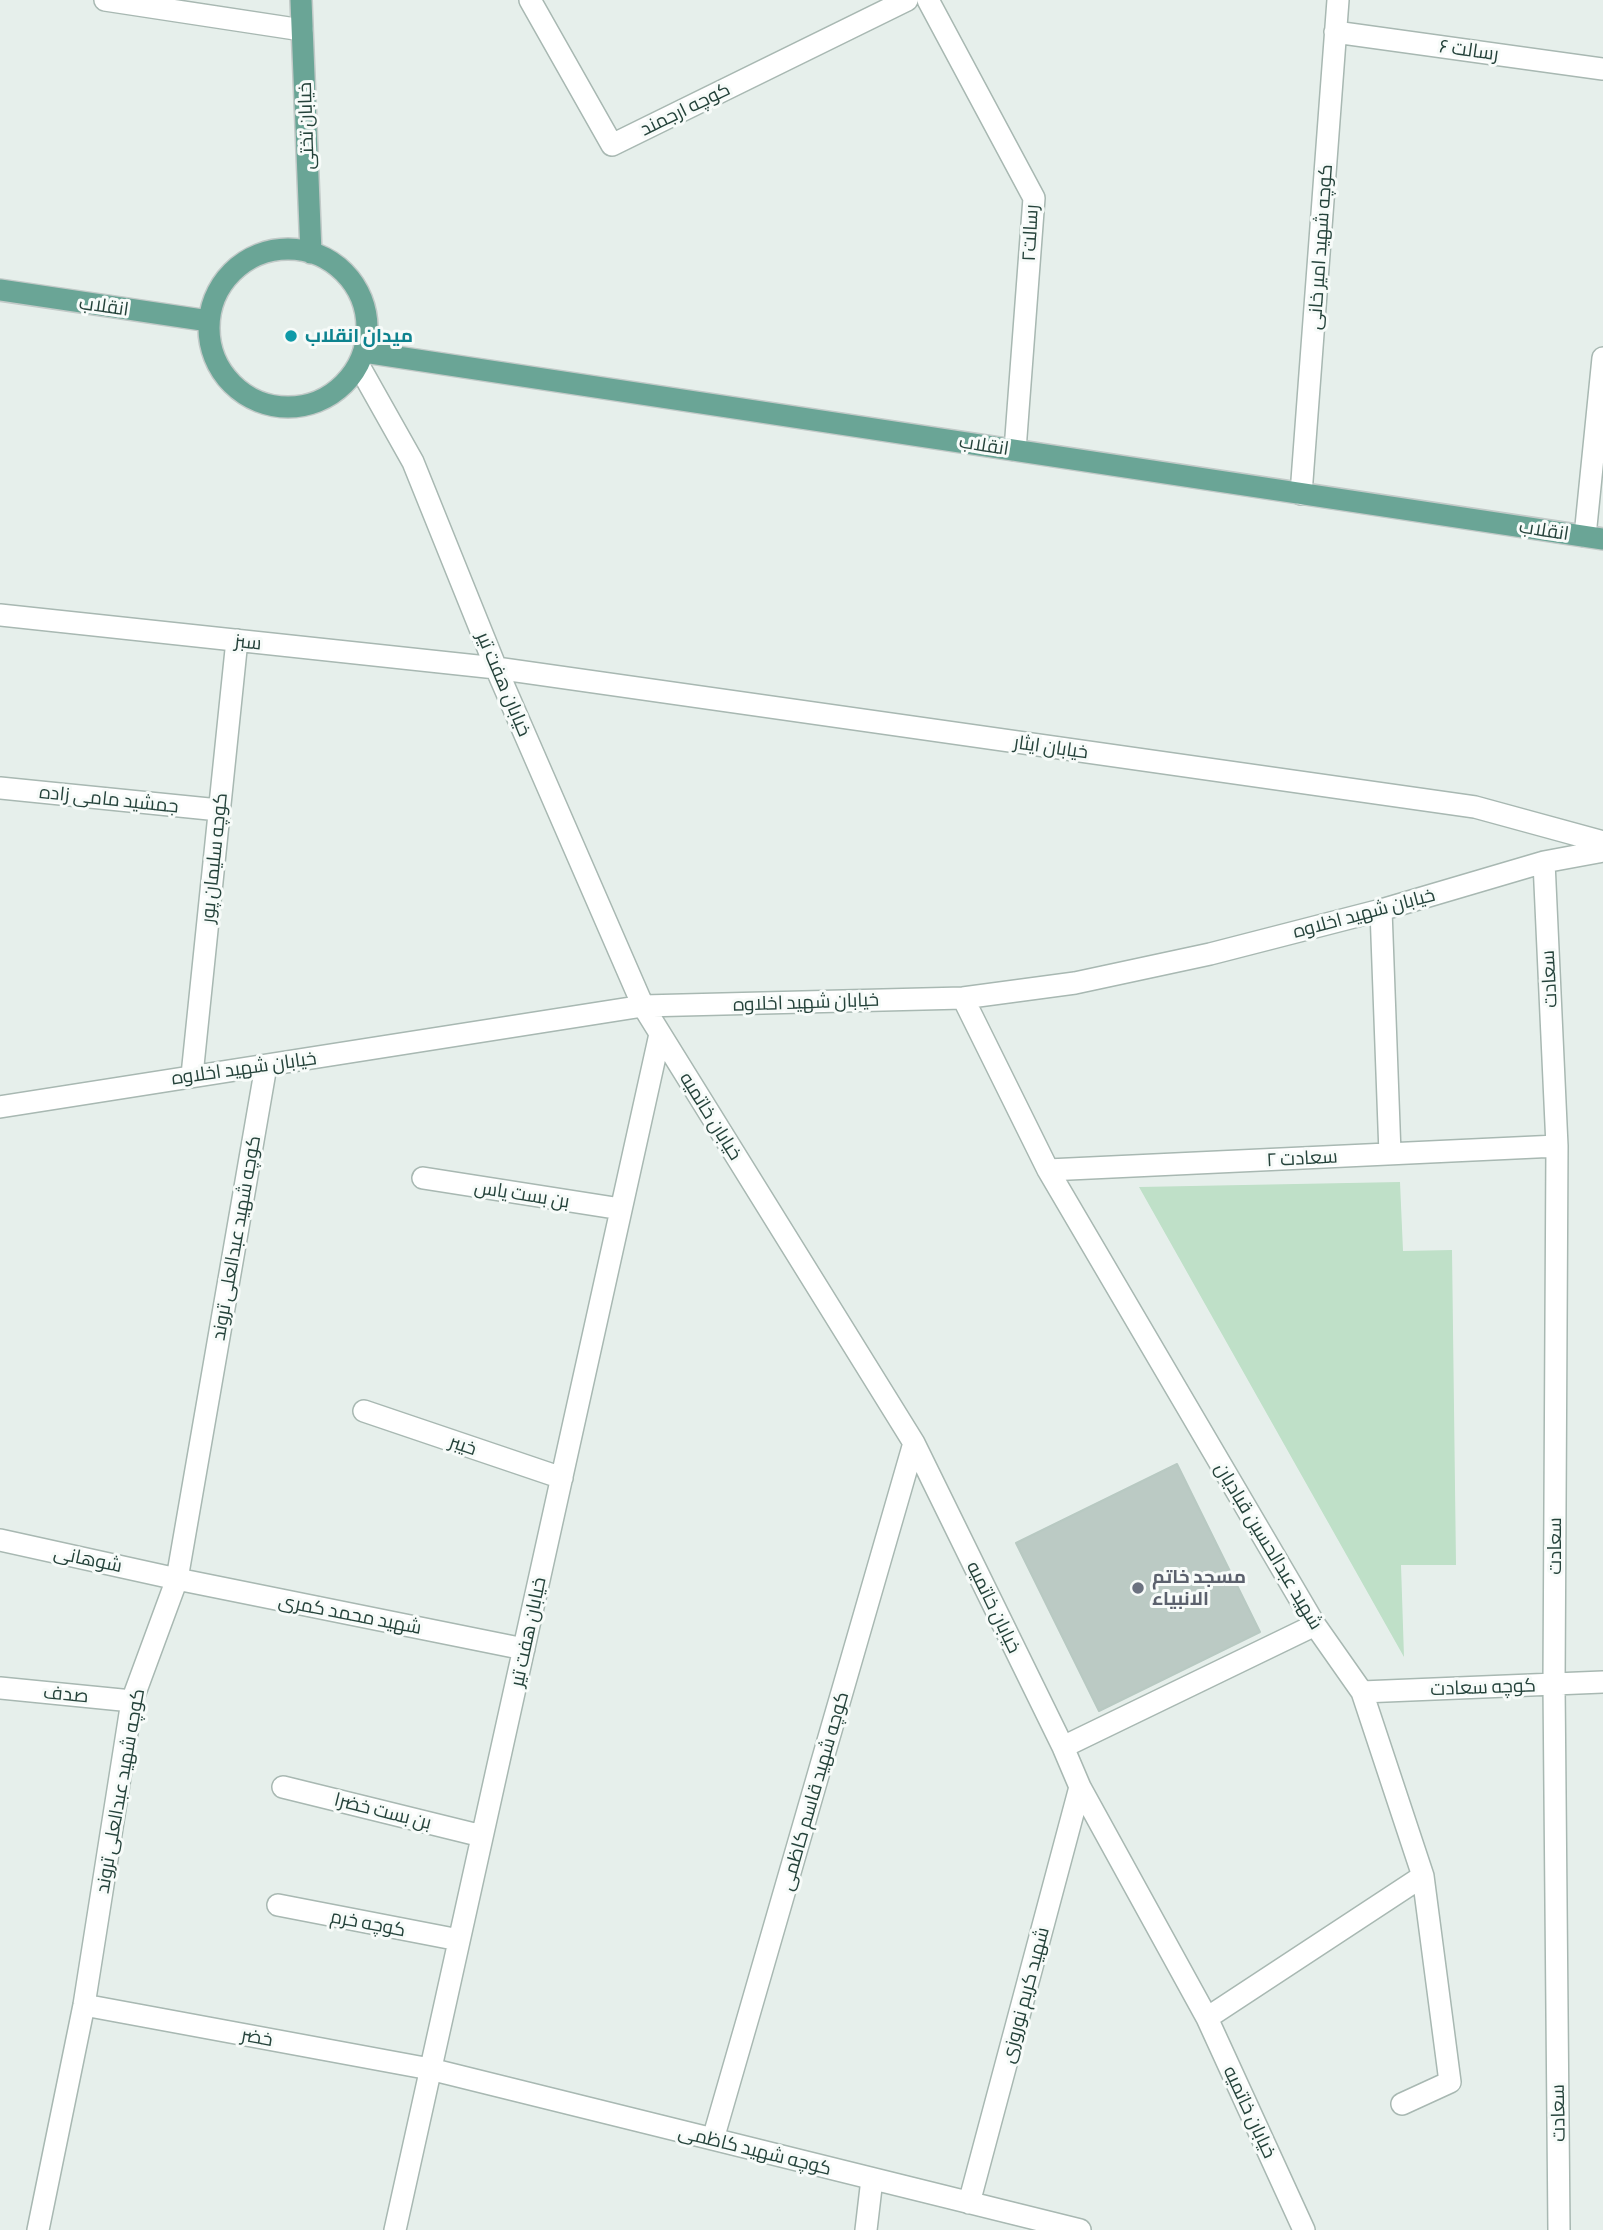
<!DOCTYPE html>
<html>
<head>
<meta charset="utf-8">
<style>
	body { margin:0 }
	canvas { display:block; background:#e6efeb }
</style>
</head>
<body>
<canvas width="1603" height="2230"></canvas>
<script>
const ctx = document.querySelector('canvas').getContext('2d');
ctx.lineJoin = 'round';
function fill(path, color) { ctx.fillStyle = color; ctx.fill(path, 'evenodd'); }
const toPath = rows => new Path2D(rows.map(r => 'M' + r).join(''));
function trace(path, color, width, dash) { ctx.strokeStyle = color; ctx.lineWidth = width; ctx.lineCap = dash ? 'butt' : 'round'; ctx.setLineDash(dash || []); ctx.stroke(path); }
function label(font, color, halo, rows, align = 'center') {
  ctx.font = font + ' Commissioner,Cairo,sans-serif'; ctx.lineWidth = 6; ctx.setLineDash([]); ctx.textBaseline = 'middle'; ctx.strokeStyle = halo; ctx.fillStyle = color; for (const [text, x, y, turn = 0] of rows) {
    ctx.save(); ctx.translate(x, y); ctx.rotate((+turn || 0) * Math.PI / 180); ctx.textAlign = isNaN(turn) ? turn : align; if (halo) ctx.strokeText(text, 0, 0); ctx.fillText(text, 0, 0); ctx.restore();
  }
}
fill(toPath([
	[1400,1182,1403,1251,1452,1250,1456,1565,1401,1565,1404,1657,1139,1187]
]), '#bfe0c8');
const building = toPath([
	[1177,1464,1260,1632,1099,1711,1016,1543,1177,1464]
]);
fill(building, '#bbcac4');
trace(building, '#b8c9c2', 2);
const minor = toPath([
	[105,0,302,30],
	[530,0,612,145,907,0],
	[928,0,1034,198,1015,450],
	[1335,32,1603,69],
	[359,366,413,462,496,668,643,1006,914,1443,1063,1747,1080,1787,1207,2018,1304,2230],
	[1301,494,1338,0],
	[1585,536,1603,358],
	[0,615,496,668,1475,807,1603,842],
	[0,788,219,810],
	[1544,862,1557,1146,1554,1684,1559,2230],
	[1381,910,1390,1154],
	[963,998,1048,1170,1315,1625,1362,1692,1423,1876,1450,2082,1402,2104],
	[192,1075,237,640],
	[0,1107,643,1006,963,998,1075,983,1210,954,1381,910,1544,862,1603,851],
	[1048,1170,1557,1146],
	[423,1178,621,1209],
	[364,1411,562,1478],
	[0,1540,177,1579,524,1649],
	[0,1688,132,1701],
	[1362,1692,1603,1682],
	[1063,1747,1315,1625],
	[283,1787,482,1836],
	[278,1905,459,1940],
	[84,2005,430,2069,1080,2230],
	[1207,2018,1423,1876],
	[713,2139,914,1443],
	[969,2203,1080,1787],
	[38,2230,84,2005,132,1701,177,1579,266,1066],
	[395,2230,660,1034],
	[866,2230,872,2179]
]);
const major = toPath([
	[301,0,311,253],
	'209 328a79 79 0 1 1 158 0a79 79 0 1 1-158 0Z',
	[0,290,209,321],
	[364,352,1603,539]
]);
trace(minor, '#a8b8b2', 24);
trace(major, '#c2cac8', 24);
trace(minor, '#fff', 21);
trace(major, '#6aa596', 21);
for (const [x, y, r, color] of [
	[291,336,7,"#0f9aa8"],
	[1138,1588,7,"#6b7280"]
]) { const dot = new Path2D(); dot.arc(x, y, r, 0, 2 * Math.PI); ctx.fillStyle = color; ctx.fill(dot); trace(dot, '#f7fbf9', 2.5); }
label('19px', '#24423a', '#f7fbf9', [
	["رسالت ۶",1469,50,8],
	["کوچه ارجمند",685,109,-26],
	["خیابان تختی",306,126,-92],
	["رسالت۲",1030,233,-87],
	["کوچه شهید امیر خانی",1320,247,-86],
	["انقلاب",104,306,8],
	["انقلاب",984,445,9],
	["انقلاب",1544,530,9],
	["سبز",248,642,6],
	["خیابان هفت تیر",504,684,67],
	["خیابان ایثار",1051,747,8],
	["جمشید مامی زاده",109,799,6],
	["کوچه سلیمان پور",214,858,-84],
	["خیابان شهید اخلاوه",1364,913,-15],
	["سعادت",1549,979,-93],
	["خیابان شهید اخلاوه",806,1002,-2],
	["خیابان شهید اخلاوه",244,1068,-8],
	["خیابان خاتمیه",711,1116,58],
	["سعادت ۲",1302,1158,-3],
	["بن بست یاس",522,1194,9],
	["کوچه شهید عبدالعلی تروند",236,1238,-80],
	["خیبر",463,1445,19],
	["شهید عبدالحسین قبادیان",1269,1546,59],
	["سعادت",1555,1546,-90],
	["شوهانی",88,1559,12],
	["خیابان خاتمیه",994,1607,64],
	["شهید محمد کمری",350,1614,11],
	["خیابان هفت تیر",528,1632,-78],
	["کوچه سعادت",1483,1687,-2],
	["صدف",66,1694,5],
	["کوچه شهید عبدالعلی تروند",120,1791,-80],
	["کوچه شهید قاسم کاظمی",814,1791,-74],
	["بن بست خضرا",383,1811,14],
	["کوچه خرم",368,1923,11],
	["شهید کریم نوروزی",1025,1995,-75],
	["خضر",257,2037,10],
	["خیابان خاتمیه",1250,2112,65],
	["سعادت",1558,2113,-91],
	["کوچه شهید کاظمی",755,2150,14]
]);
label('bold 19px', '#0d838f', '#f7fbf9', [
	["میدان انقلاب",305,336]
], 'left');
label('bold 19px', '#5b616d', '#f7fbf9', [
	["مسجد خاتم",1152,1577],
	["الانبیاء",1152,1599]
], 'left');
</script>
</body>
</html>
